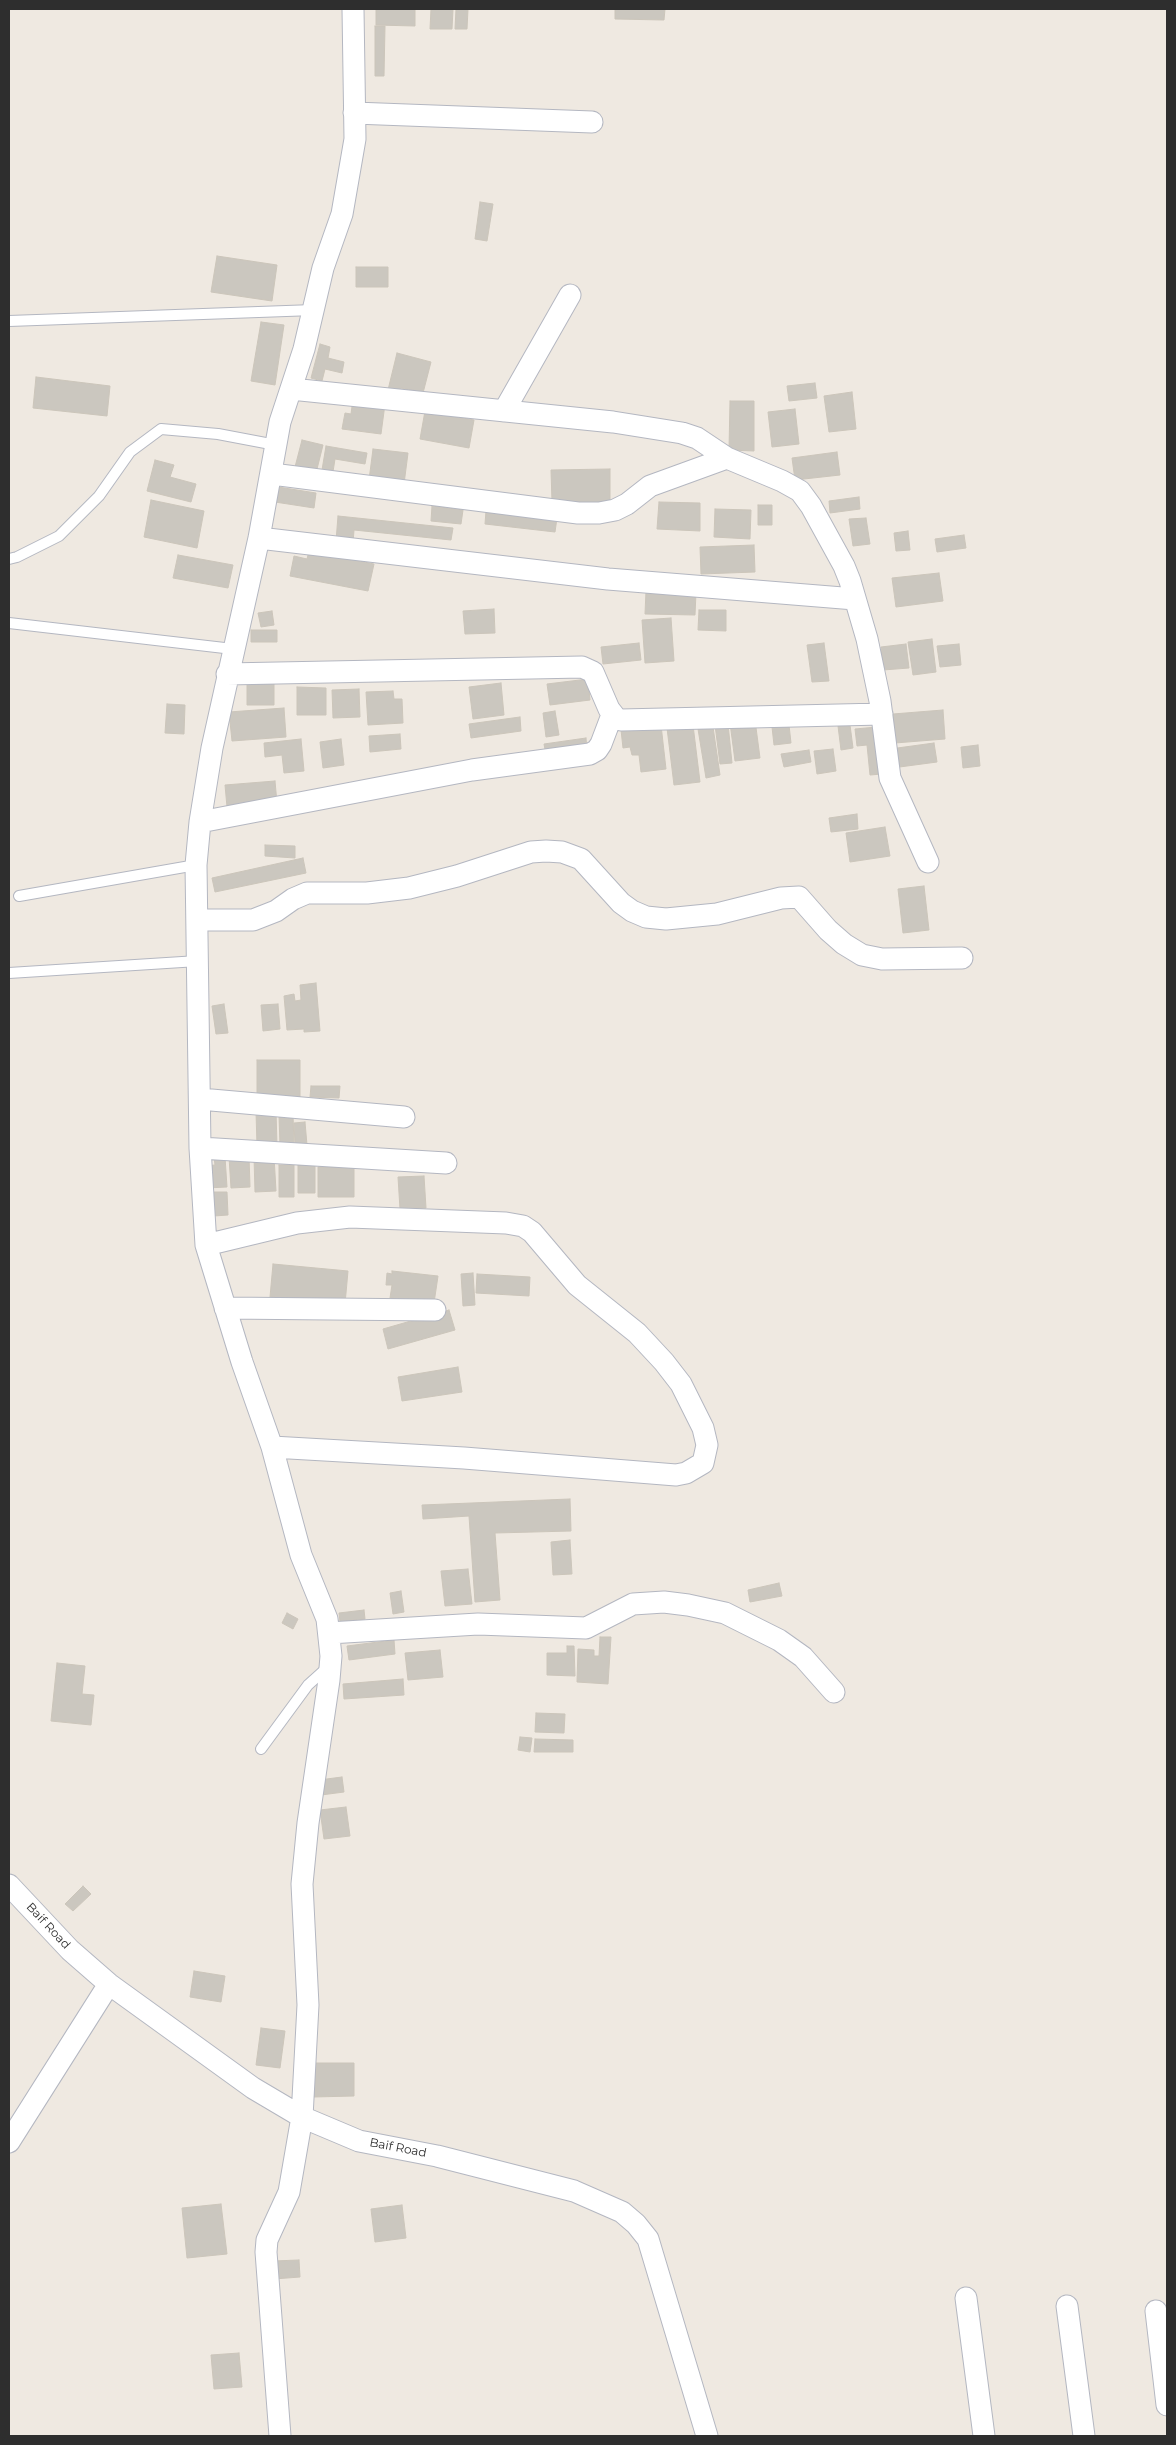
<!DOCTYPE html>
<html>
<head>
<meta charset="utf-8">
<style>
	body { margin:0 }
	#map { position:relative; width:1176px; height:2445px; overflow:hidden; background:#efe9e1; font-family:Montserrat,sans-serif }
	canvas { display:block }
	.frame { position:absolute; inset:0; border:10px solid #2e2e2e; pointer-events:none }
</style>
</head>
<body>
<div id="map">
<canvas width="1176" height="2445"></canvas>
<div class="frame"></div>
</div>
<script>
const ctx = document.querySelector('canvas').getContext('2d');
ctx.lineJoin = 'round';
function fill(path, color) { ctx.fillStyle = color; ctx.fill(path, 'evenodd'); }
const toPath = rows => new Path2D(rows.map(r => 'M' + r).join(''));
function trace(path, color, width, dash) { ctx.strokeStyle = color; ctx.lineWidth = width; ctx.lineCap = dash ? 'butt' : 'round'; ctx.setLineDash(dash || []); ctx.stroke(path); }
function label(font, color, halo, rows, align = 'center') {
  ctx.font = font + ' Montserrat,sans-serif'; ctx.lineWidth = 4.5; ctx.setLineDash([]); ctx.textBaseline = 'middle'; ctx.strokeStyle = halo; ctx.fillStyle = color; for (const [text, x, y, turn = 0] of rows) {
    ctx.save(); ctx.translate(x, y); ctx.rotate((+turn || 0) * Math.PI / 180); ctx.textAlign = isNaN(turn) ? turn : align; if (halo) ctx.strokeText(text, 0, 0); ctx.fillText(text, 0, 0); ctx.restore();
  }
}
const building = toPath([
	[376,9,415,9,415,26,376,25,376,9],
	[431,9,453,9,452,29,430,29,431,9],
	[456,9,468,9,467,29,455,29,456,9],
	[615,9,665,9,664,20,615,19,615,9],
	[375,26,385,26,384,76,375,76,375,26],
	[480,202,493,204,487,241,475,239,480,202],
	[217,256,277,265,272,301,211,292,217,256],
	[356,267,388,267,388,287,356,287,356,267],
	[261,322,284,325,275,385,251,381,261,322],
	[320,344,330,347,328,358,344,362,342,373,325,369,322,381,311,378,320,344],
	[397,353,431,362,423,393,401,388,400,393,388,390,397,353],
	[36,377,110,386,107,416,33,408,36,377],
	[815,383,817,398,789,401,787,386,815,383],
	[852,392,856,429,829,432,824,396,852,392],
	[353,399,385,404,381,434,342,429,345,413,351,414,353,399],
	[730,401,754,401,754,451,729,450,730,401],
	[795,409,799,444,772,447,768,412,795,409],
	[425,411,474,420,469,448,420,439,425,411],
	[302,440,323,445,316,473,295,467,302,440],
	[326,446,367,453,365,464,335,459,332,478,321,476,326,446],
	[373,449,408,453,404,484,369,480,373,449],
	[837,452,840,475,795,480,792,458,837,452],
	[155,460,174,465,170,477,196,484,191,502,147,491,155,460],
	[610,469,610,502,552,502,551,470,610,469],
	[278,487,316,493,314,508,275,502,278,487],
	[859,497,860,509,830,513,829,501,859,497],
	[151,500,204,511,197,548,144,537,151,500],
	[659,502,700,503,700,531,657,529,659,502],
	[758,505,772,505,772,525,758,525,758,505],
	[432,506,463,510,461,524,431,521,432,506],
	[715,509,751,510,750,539,714,537,715,509],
	[486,511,557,518,555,532,485,524,486,511],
	[338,516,453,528,451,540,354,530,353,543,336,541,338,516],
	[866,518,870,544,853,546,849,519,866,518],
	[908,531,910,550,896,551,894,533,908,531],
	[964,535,966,548,937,552,935,539,964,535],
	[754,545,755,572,701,574,700,547,754,545],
	[309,551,374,564,368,591,290,576,294,556,307,559,309,551],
	[178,555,233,565,228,588,173,578,178,555],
	[939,573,943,601,896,607,892,578,939,573],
	[646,591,696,592,695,615,645,614,646,591],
	[494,609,495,633,465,634,463,611,494,609],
	[699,610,726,610,726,631,698,630,699,610],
	[272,611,274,625,261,627,258,613,272,611],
	[671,618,674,661,645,663,642,620,671,618],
	[251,630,277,630,277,642,251,642,251,630],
	[932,639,936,672,913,675,908,642,932,639],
	[639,643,641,660,603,664,601,647,639,643],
	[824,643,829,681,812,682,807,645,824,643],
	[906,644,909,668,883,670,881,647,906,644],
	[959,644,961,665,940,667,937,646,959,644],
	[247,678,274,678,274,705,247,705,247,678],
	[588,679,590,700,550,705,547,684,588,679],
	[501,683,504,715,473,719,469,687,501,683],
	[297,687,326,688,326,715,297,715,297,687],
	[359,689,360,717,333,718,332,690,359,689],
	[393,691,394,699,402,699,403,723,368,725,366,692,393,691],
	[167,704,185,705,184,734,165,733,167,704],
	[284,708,286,737,232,741,229,712,284,708],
	[943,710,945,739,895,743,893,714,943,710],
	[555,711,559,735,546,737,543,713,555,711],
	[520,717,521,731,471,738,469,724,520,717],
	[755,720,760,758,735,761,730,723,755,720],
	[728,724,732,763,720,764,715,725,728,724],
	[661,725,666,769,641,772,639,755,632,755,630,747,623,748,621,730,661,725],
	[693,725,700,782,674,785,667,728,693,725],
	[789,725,791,743,774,745,772,727,789,725],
	[850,725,853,748,841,750,838,726,850,725],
	[713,727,720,775,706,778,698,729,713,727],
	[877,727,882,774,870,775,867,745,857,746,855,729,877,727],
	[400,734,401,749,370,752,369,736,400,734],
	[586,738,587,750,546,755,544,744,586,738],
	[301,739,304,771,284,773,282,755,265,757,264,743,301,739],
	[341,739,344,765,323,768,320,742,341,739],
	[934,743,937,762,892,768,890,749,934,743],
	[978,745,980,766,963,768,961,747,978,745],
	[833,749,836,771,817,774,814,751,833,749],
	[809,750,811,762,784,767,781,754,809,750],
	[275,781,277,803,227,807,225,785,275,781],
	[857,814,858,829,831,832,829,818,857,814],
	[885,827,890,856,850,862,846,833,885,827],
	[265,845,295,846,295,858,265,856,265,845],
	[303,858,306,873,215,892,212,878,303,858],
	[924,886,929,930,903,933,898,889,924,886],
	[316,983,320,1031,304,1032,304,1029,287,1030,284,996,294,994,295,1001,301,1000,300,985,316,983],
	[224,1004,228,1033,216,1034,212,1006,224,1004],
	[278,1004,280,1029,263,1031,261,1005,278,1004],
	[257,1060,300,1060,300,1098,257,1098,257,1060],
	[311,1086,340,1086,339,1098,310,1097,311,1086],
	[256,1111,276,1111,277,1146,257,1146,256,1111],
	[293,1114,294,1146,280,1146,279,1115,293,1114],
	[305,1122,307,1145,295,1145,294,1123,305,1122],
	[249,1156,250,1187,231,1188,229,1157,249,1156],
	[274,1156,276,1191,255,1192,254,1157,274,1156],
	[214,1157,225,1157,227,1187,206,1188,204,1166,215,1165,214,1157],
	[279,1165,294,1165,294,1197,279,1197,279,1165],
	[298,1165,315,1165,315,1193,298,1193,298,1165],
	[354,1166,354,1197,318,1197,318,1167,354,1166],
	[424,1176,426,1208,400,1209,398,1177,424,1176],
	[213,1192,227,1192,228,1215,214,1216,213,1192],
	[273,1264,348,1271,345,1304,270,1297,273,1264],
	[392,1271,438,1276,434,1303,390,1298,392,1285,386,1285,387,1273,392,1274,392,1271],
	[473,1273,475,1305,463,1306,461,1274,473,1273],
	[477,1274,530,1277,529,1296,476,1293,477,1274],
	[449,1310,455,1330,388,1349,383,1329,449,1310],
	[458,1367,462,1392,402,1401,398,1377,458,1367],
	[570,1499,571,1531,495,1533,500,1600,475,1602,469,1516,423,1519,422,1505,570,1499],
	[570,1540,572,1574,553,1575,551,1542,570,1540],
	[468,1569,472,1604,445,1606,441,1571,468,1569],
	[779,1583,782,1596,750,1602,748,1590,779,1583],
	[401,1591,404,1612,393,1614,390,1593,401,1591],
	[364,1610,365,1619,340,1622,339,1613,364,1610],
	[287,1613,298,1619,293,1629,282,1623,287,1613],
	[600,1637,611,1637,608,1684,577,1682,578,1649,594,1650,594,1656,599,1656,600,1637],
	[394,1640,395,1654,349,1660,347,1646,394,1640],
	[567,1646,574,1646,575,1676,547,1675,547,1653,567,1653,567,1646],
	[440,1650,443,1677,408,1680,405,1653,440,1650],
	[57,1663,85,1666,82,1694,94,1695,91,1725,51,1721,57,1663],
	[403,1679,404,1695,344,1699,343,1684,403,1679],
	[536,1713,565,1714,564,1733,535,1732,536,1713],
	[520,1737,532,1738,530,1752,518,1750,520,1737],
	[535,1739,573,1740,573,1752,534,1752,535,1739],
	[342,1777,344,1792,321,1795,319,1780,342,1777],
	[346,1807,350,1836,324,1839,320,1810,346,1807],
	[83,1886,91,1894,73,1911,65,1904,83,1886],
	[194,1971,225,1976,221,2002,190,1997,194,1971],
	[261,2028,285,2031,280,2068,256,2065,261,2028],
	[312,2063,354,2063,354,2096,313,2097,312,2063],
	[221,2204,227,2254,187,2258,182,2208,221,2204],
	[402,2205,406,2238,375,2242,371,2209,402,2205],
	[299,2260,300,2277,274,2279,273,2261,299,2260],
	[239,2353,242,2387,214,2389,211,2355,239,2353]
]);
fill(building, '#cbc7bf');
trace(building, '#cbc5ba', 1);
const service = toPath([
	[9,321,314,310],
	[9,559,17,557,59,536,99,496,130,452,161,429,218,434,276,445],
	[9,623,233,649],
	[19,896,196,865],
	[9,973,198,961],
	[261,1749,308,1685,328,1667]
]);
const minor = toPath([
	[354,113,592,122],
	[291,389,613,422,682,433,697,438,727,458,782,481,800,491,811,506,844,566,850,581,867,639,880,701,890,778,928,862],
	[504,411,570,295],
	[272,474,578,513,599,513,615,510,627,504,650,486,727,458],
	[259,538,608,579,855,599],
	[227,674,582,667,593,672,609,709,616,718,621,720,882,714],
	[200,822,472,770,590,754,597,750,601,744,612,715],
	[198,920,253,920,276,911,293,899,307,893,367,893,409,888,457,876,531,852,546,851,562,852,581,859,621,903,632,911,646,917,666,919,717,914,781,898,799,897,828,930,844,944,862,955,882,959,962,958],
	[200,1099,404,1117],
	[200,1148,446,1163],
	[206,1245,297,1223,350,1217,506,1223,523,1226,532,1232,577,1285,637,1333,664,1362,681,1384,703,1428,707,1445,703,1463,686,1473,676,1475,464,1458,272,1447],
	[225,1308,435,1310],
	[329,1633,478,1624,586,1628,633,1604,664,1602,688,1605,725,1613,779,1640,803,1657,834,1692],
	[9,1885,70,1950,109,1984,253,2088,302,2117,359,2141,437,2156,574,2191,622,2212,636,2224,648,2239,707,2436],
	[9,2142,109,1984],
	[966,2298,984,2436],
	[1067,2306,1084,2436],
	[1156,2311,1167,2405],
	[280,2436,266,2252,267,2240,289,2192,302,2117,308,2005,302,1884,308,1823,329,1680,331,1656,327,1619,301,1555,272,1447,242,1362,206,1245,200,1148,196,865,200,822,212,748,259,538,280,422,304,349,323,268,342,214,355,139,353,9]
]);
trace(service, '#b4b7c1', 12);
trace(minor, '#b4b7c1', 23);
trace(service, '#fff', 10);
trace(minor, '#fff', 21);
label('12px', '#2e2e2e', '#fff', [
	["Baif Road",48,1926,47],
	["Baif Road",398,2148,11]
]);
</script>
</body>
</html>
